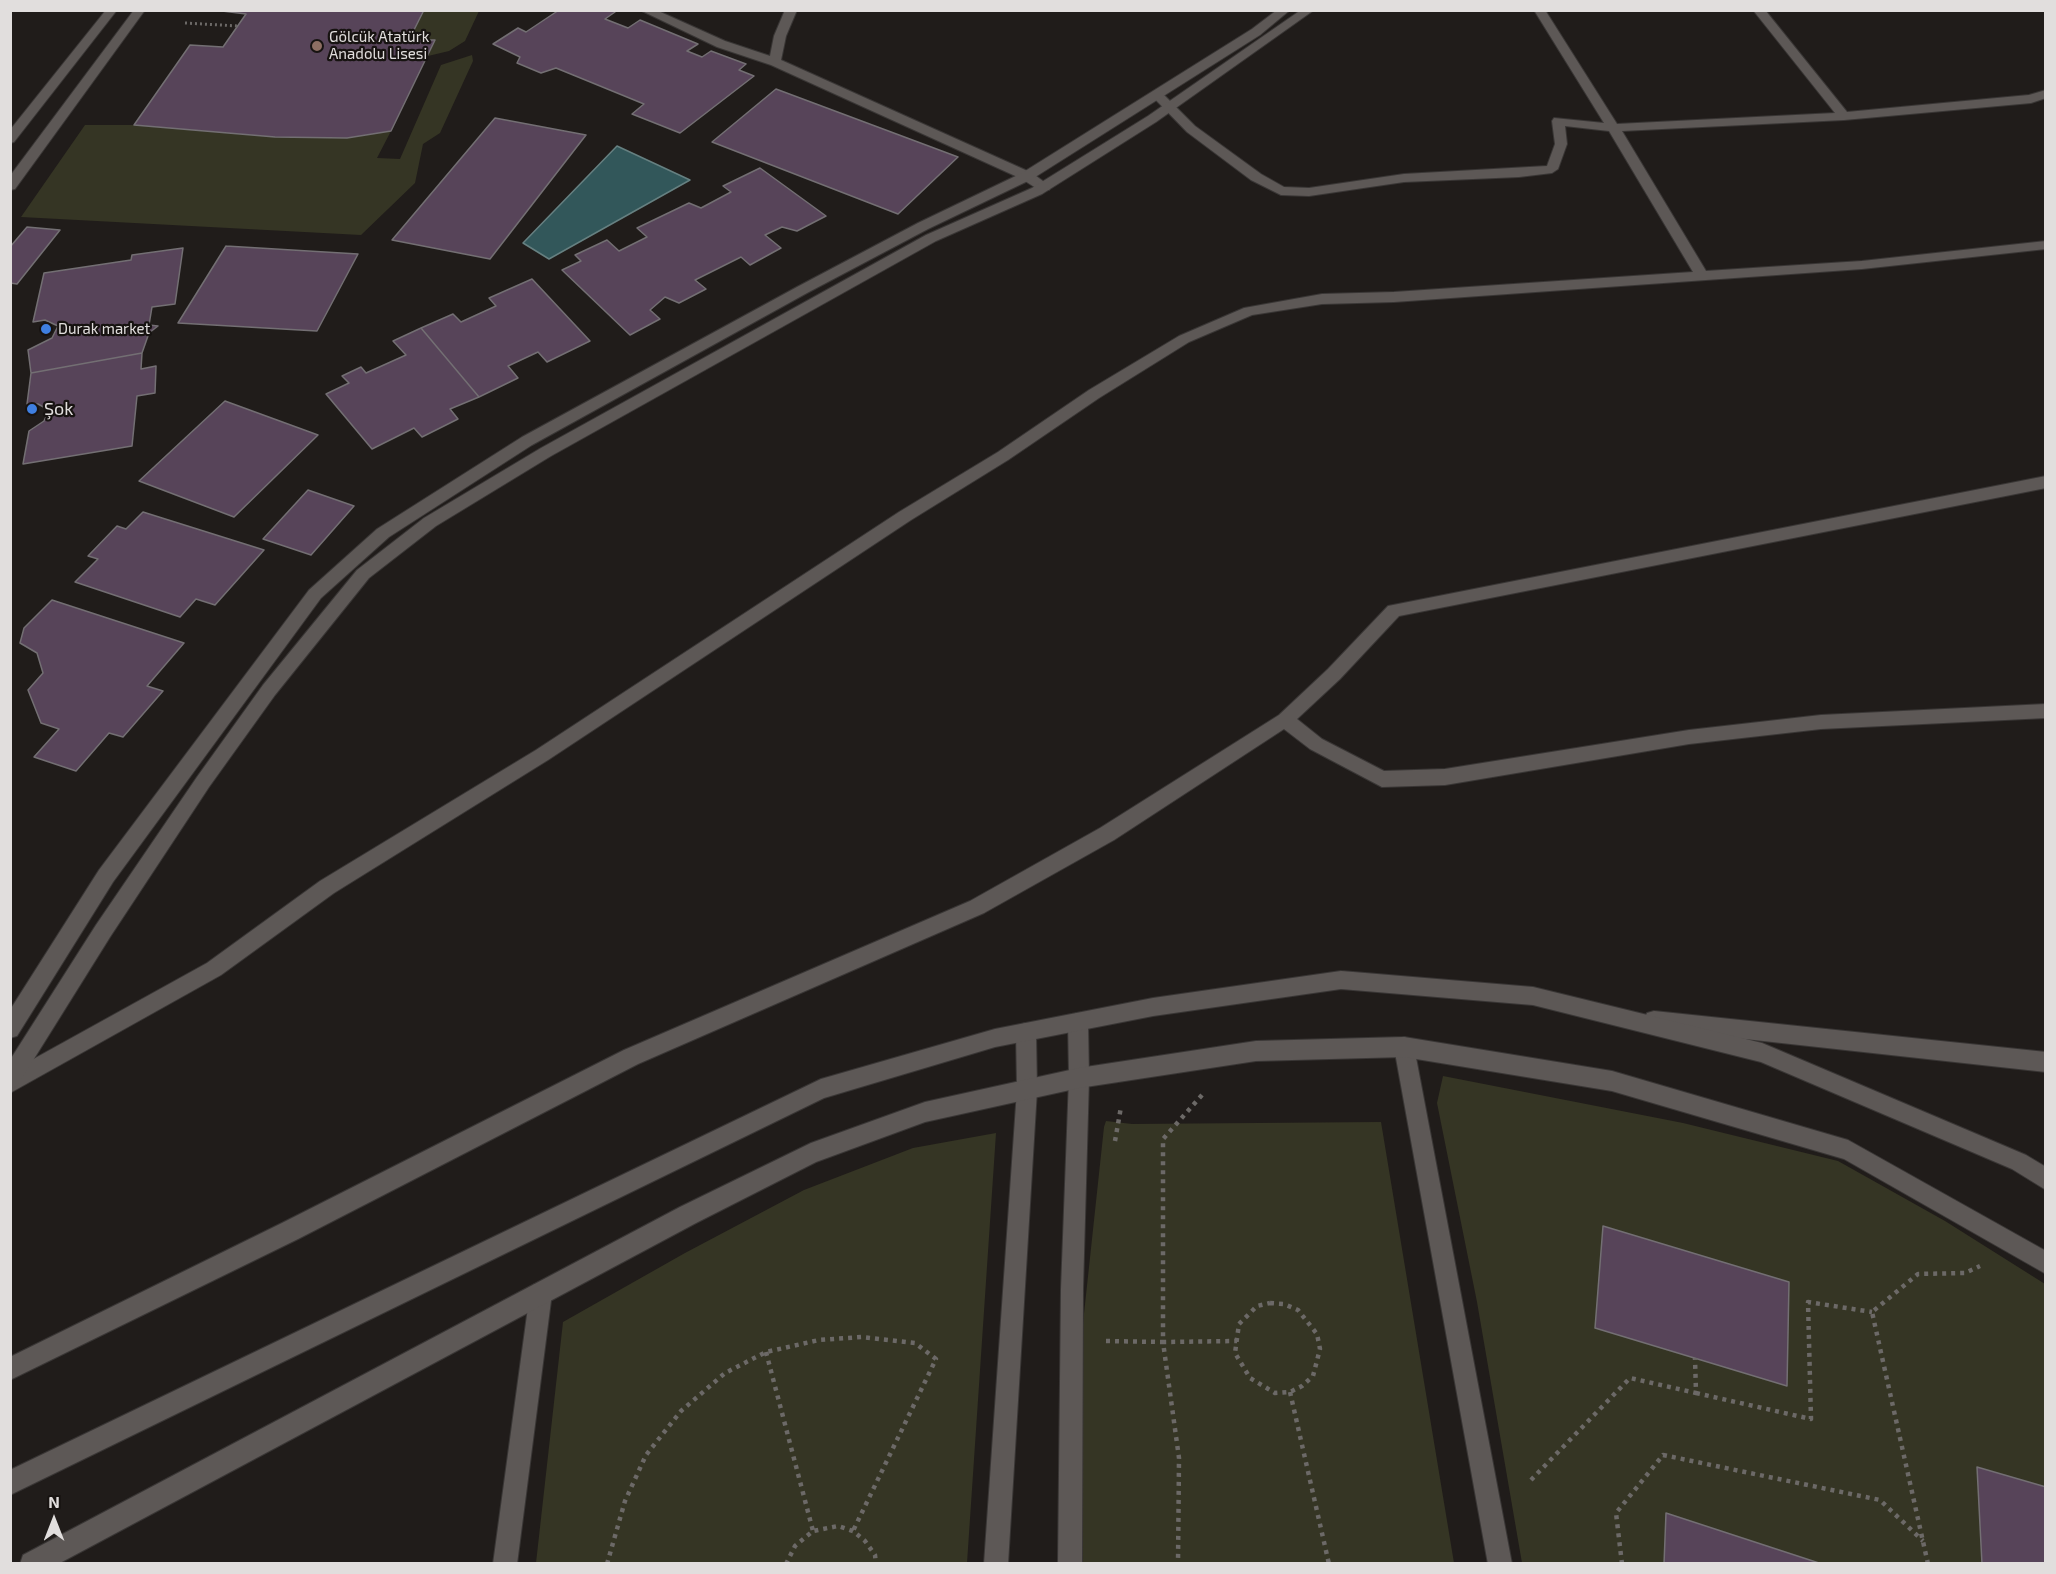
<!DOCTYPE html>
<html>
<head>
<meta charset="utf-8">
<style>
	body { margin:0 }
	#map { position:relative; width:2056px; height:1574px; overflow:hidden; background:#201c1a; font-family:"Exo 2",sans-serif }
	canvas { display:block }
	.frame { position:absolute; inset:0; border:12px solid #e1dedd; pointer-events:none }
	.north { position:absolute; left:24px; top:1490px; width:60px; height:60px; -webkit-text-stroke:4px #171311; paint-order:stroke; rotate:0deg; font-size:16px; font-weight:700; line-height:24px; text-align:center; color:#e1dedd }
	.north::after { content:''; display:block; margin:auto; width:21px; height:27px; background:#e1dedd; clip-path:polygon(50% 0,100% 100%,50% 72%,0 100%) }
</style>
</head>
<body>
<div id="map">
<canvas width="2056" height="1574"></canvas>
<div class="frame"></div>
<div class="north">N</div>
</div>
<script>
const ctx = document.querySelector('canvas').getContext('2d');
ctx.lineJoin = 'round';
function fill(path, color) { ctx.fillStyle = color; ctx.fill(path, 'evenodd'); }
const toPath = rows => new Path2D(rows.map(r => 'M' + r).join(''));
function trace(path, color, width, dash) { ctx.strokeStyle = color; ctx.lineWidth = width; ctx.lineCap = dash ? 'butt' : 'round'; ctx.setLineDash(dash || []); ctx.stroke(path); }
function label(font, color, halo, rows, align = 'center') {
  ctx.font = font + ' "Exo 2",sans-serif'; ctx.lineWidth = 4.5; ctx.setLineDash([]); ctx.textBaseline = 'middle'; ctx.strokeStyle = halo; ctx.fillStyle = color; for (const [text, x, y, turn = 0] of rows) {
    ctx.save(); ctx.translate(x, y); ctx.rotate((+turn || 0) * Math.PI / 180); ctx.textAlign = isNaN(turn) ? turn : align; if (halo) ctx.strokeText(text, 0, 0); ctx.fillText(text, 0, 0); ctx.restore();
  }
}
fill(toPath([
	[424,11,479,11,465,41,449,51,428,56,434,40,409,40],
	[472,55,473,61,440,133,423,144,415,183,361,235,21,217,85,125,134,125,276,137,347,138,391,131,377,158,400,159,441,65],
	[1443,1076,1683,1123,1838,1161,1945,1221,2045,1284,2045,1563,1522,1563,1477,1302,1437,1103],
	[1106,1121,1132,1124,1381,1122,1454,1563,1080,1564,1083,1323,1104,1127],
	[996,1133,967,1563,536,1563,563,1322,685,1253,804,1190,913,1148]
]), '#353524');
const water = toPath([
	[617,146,690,180,549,259,523,243,617,146]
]);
fill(water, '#32575a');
trace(water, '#668081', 1.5);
const building = toPath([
	[424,10,409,40,435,40,391,131,347,138,275,137,134,125,190,45,223,47,246,14,214,10,424,10],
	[559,10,612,10,615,12,605,19,628,28,640,20,698,44,687,51,702,57,711,51,746,64,739,70,754,76,680,133,632,114,644,104,556,68,541,73,517,63,520,57,493,44,518,28,526,32,559,10],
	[776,89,958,157,898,214,712,142,776,89],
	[495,118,586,135,490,259,392,240,495,118],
	[760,168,826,216,797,231,782,227,765,235,781,248,750,265,741,257,695,280,706,289,679,303,665,297,650,310,660,319,630,335,562,270,581,261,575,255,607,240,619,251,647,237,637,228,689,203,701,208,731,192,723,186,760,168],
	[27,227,60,230,17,284,10,283,10,247,27,227],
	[226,246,358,254,317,331,178,323,226,246],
	[183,248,175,304,152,307,149,325,158,326,149,333,142,353,31,373,28,350,52,338,58,326,45,320,33,322,44,273,131,260,132,255,183,248],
	[532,279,590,341,547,362,538,352,508,366,518,378,479,397,421,328,453,314,461,322,496,306,489,298,532,279],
	[421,328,479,397,450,409,458,419,422,437,414,428,372,449,326,394,349,383,342,376,361,367,366,373,406,355,393,341,421,328],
	[142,353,141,369,156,366,155,393,137,396,132,446,23,464,29,431,44,421,49,410,38,404,27,404,31,373,142,353],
	[225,401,318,435,234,517,139,481,225,401],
	[308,490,354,506,311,555,263,539,308,490],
	[143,512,264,550,215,605,196,599,180,617,75,582,98,559,88,556,117,526,126,529,143,512],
	[52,600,184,643,147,686,163,691,123,737,109,733,76,771,34,757,59,729,41,723,28,690,43,673,37,653,20,643,24,628,52,600],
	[1603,1226,1789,1282,1787,1386,1595,1328,1603,1226],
	[1977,1467,2046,1487,2046,1564,1982,1564,1977,1467],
	[1666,1513,1822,1564,1664,1564,1666,1513]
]);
fill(building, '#574459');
trace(building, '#736f73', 1.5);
const minor = toPath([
	[640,10,656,10,725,41,770,56,774,36,785,10,797,10,786,36,781,60,1032,173,1051,187,1049,190,1039,190,1022,179,771,65,717,47,640,10],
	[1534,10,1545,10,1617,124,1835,113,1753,10,1765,10,1847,112,2029,95,2046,90,2046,98,2031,103,1844,120,1622,131,1706,271,1862,261,2046,241,2046,249,1862,269,1394,302,1322,304,1252,315,1189,342,1099,398,1008,460,911,520,548,760,334,893,221,975,10,1093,10,1072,207,963,320,881,536,750,899,512,998,452,1089,390,1179,336,1244,308,1322,294,1394,292,1693,272,1609,131,1565,126,1567,144,1558,169,1552,173,1519,177,1404,182,1309,196,1281,195,1251,180,1187,132,1151,95,1153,92,1161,92,1195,126,1261,174,1284,187,1309,188,1404,174,1547,166,1555,144,1552,121,1554,118,1604,123,1534,10],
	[2046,476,2046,488,1399,616,1340,679,1297,719,1322,739,1384,771,1445,769,1689,730,1821,715,2046,704,2046,718,1821,729,1689,744,1445,785,1382,787,1310,749,1284,729,1114,840,984,913,638,1064,298,1239,10,1380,10,1357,282,1223,624,1050,970,901,1100,828,1279,715,1328,669,1388,606,2046,476],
	[1078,1013,1085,1015,1088,1022,1089,1078,1083,1289,1082,1564,1058,1564,1061,1289,1069,1078,1068,1022,1071,1015,1078,1013],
	[1026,1023,1033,1025,1036,1032,1037,1090,1008,1564,984,1564,1017,1090,1016,1032,1019,1025,1026,1023],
	[1404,1037,1411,1040,1414,1047,1512,1564,1488,1564,1394,1047,1397,1040,1404,1037],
	[541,1282,549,1285,552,1293,517,1564,493,1564,530,1293,533,1285,541,1282]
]);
const tertiary = toPath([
	[1277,10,1290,10,1260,35,1032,179,928,229,807,293,532,445,389,537,321,598,113,882,17,1036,10,1038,10,1010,99,870,309,590,377,529,522,437,797,287,918,223,1022,173,1252,29,1277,10],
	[1301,10,1314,10,1156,122,1042,194,936,241,551,456,436,526,369,578,275,695,209,787,110,937,17,1086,10,1089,10,1060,96,925,197,777,263,685,357,570,424,518,541,448,926,235,1032,188,1148,116,1301,10],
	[1654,1011,2046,1052,2046,1072,1654,1029,1647,1027,1644,1020,1647,1013,1654,1011]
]);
const secondary = toPath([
	[106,10,117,10,14,142,10,143,10,130,106,10],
	[134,10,145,10,15,189,10,190,10,176,134,10],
	[1341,971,1533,987,1762,1043,2026,1155,2046,1167,2046,1190,2012,1169,1761,1062,1533,1005,1341,989,1153,1016,995,1047,824,1098,10,1495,10,1470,821,1079,995,1029,1153,998,1341,971],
	[1404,1037,1612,1071,1848,1140,2046,1251,2046,1274,1844,1159,1612,1091,1404,1057,1256,1061,1079,1088,925,1122,816,1162,696,1223,58,1564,20,1564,23,1555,680,1207,811,1143,925,1102,1079,1068,1256,1041,1404,1037]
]);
trace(minor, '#393635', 2);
trace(tertiary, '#393635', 2);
trace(secondary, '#393635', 2);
trace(toPath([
	[185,23,238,26]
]), '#6c6967', 3, [2, 3]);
trace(toPath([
	[1202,1095,1163,1139,1163,1342,1237,1341],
	[1115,1141,1121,1107],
	[1270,1303,1284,1304,1298,1310,1317,1334,1320,1349,1313,1376,1302,1386,1290,1392,1275,1393,1250,1378,1235,1353,1239,1324,1257,1306,1270,1303],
	[1106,1341,1163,1342,1179,1458,1178,1564],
	[766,1352,813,1531],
	[1290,1392,1329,1564],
	[1696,1393,1811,1419,1808,1302,1872,1312],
	[1531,1480,1630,1378,1696,1393,1695,1358],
	[607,1564,625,1501,646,1455,681,1411,725,1373,766,1352,819,1340,862,1337,915,1343,936,1359,853,1531],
	[786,1564,795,1546,813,1531,838,1526,853,1531,865,1541,875,1555,876,1564],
	[1622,1564,1616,1513,1663,1455,1880,1500,1923,1541],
	[1928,1564,1872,1312,1918,1274,1965,1273,1980,1266]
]), '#6c6967', 4.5, [4, 5]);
fill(minor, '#5d5856');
fill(tertiary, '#5d5856');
fill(secondary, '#5d5856');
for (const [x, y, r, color] of [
	[317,46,6,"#8d6e63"],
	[46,329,6,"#3f7fe0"],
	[32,409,6,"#3f7fe0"]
]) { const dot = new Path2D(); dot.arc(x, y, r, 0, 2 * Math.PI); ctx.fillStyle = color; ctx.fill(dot); trace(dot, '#171311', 2); }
label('15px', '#e1dedd', '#171311', [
	["Gölcük Atatürk",329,37],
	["Anadolu Lisesi",329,54],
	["Durak market",58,329]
], 'left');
label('18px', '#e1dedd', '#171311', [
	["Şok",44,409]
], 'left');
</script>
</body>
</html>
